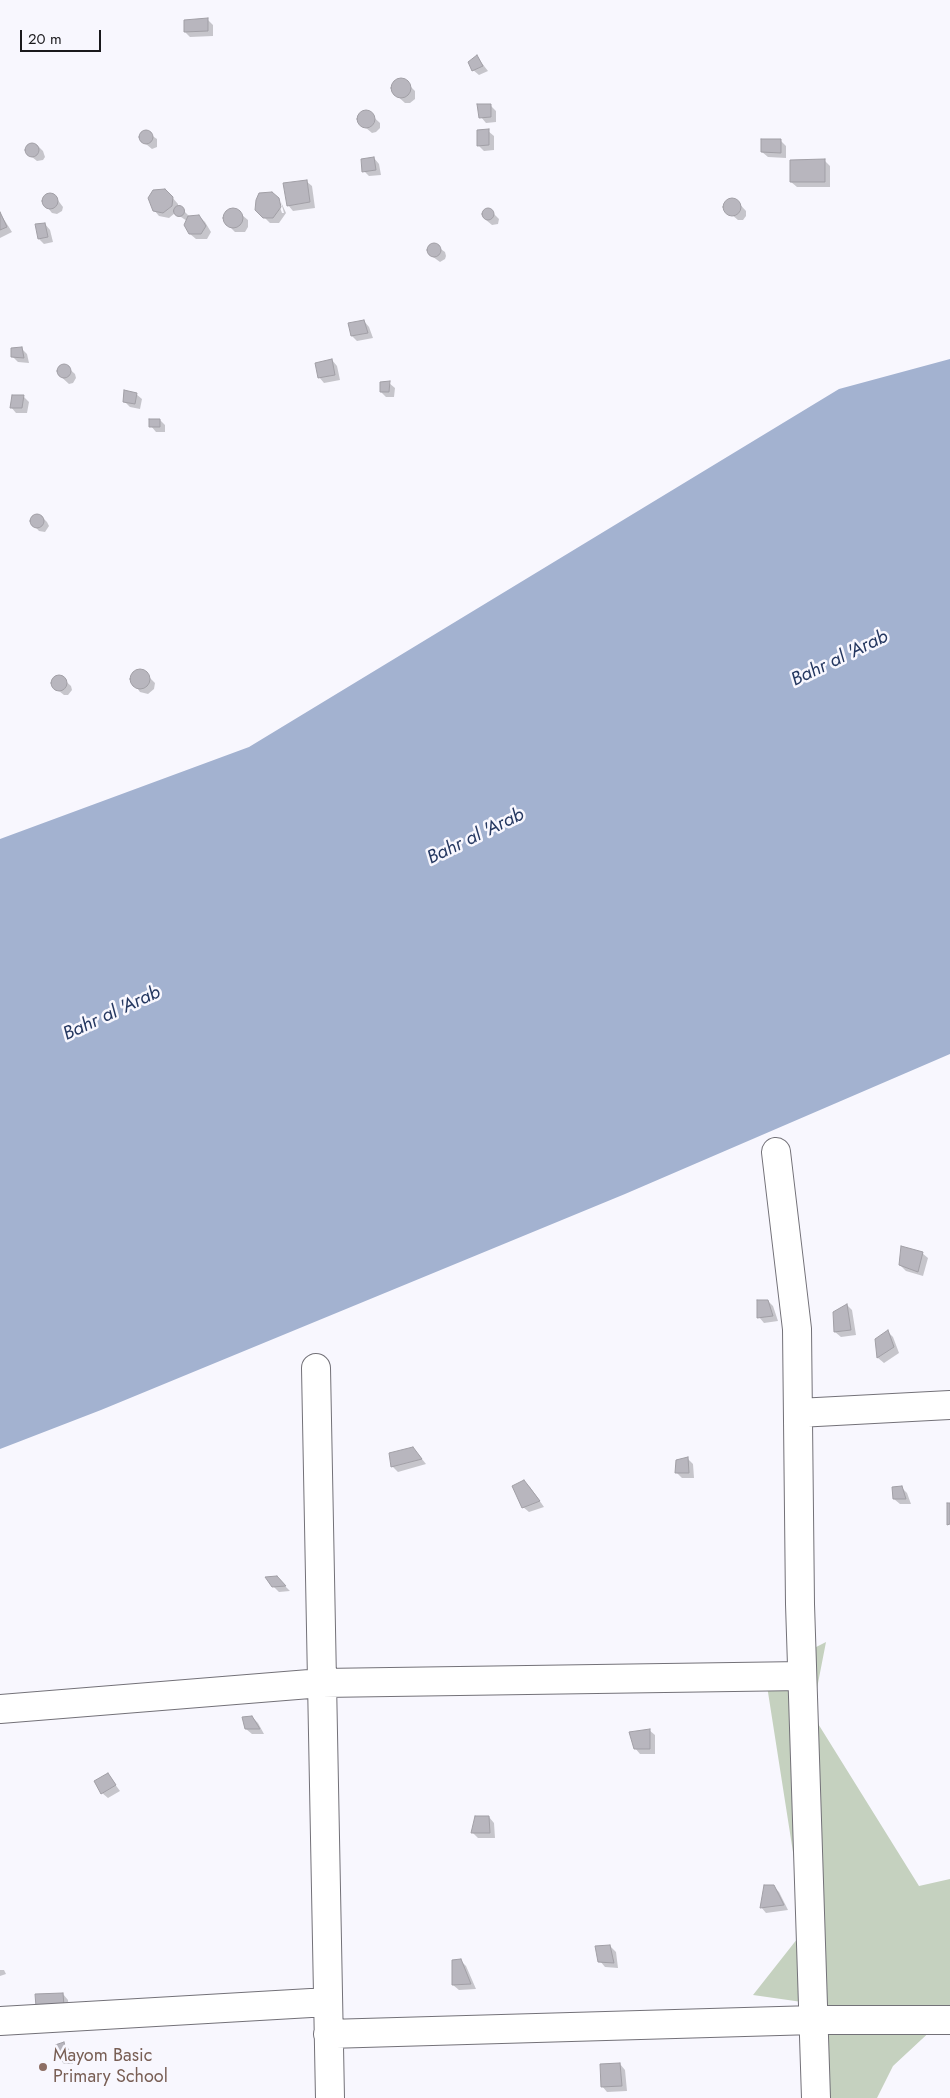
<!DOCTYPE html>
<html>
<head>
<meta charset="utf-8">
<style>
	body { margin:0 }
	#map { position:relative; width:950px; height:2098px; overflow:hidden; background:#f8f7fe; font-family:Jost,sans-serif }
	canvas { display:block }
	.scale { position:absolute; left:20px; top:30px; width:81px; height:22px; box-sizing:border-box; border:2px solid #1a191c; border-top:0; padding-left:6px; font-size:15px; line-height:18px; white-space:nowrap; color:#1a191c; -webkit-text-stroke:4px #f8f7fe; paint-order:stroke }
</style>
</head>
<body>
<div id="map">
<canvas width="950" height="2098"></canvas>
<div class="scale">20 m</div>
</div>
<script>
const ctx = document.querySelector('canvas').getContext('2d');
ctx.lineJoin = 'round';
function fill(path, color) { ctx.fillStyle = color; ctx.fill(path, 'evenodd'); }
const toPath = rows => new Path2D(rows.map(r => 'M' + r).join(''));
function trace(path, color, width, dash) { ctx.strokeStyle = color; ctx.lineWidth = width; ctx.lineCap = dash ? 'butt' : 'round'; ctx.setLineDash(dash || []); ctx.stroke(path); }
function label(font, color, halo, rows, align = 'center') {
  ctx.font = font + ' Jost,sans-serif'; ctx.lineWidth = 5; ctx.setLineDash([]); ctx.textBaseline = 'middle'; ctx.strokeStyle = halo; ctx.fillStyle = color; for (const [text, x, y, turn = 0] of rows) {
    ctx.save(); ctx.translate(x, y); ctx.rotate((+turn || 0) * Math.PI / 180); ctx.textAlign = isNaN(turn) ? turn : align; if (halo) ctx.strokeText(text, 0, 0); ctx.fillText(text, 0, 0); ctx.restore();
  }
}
fill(toPath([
	[826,1642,812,1714,919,1886,950,1879,950,2013,893,2066,877,2098,801,2098,809,2003,753,1995,805,1929,765,1673]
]), '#c5d1bf');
fill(toPath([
	[950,359,950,1054,625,1194,101,1410,0,1449,0,839,249,747,839,389]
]), '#a3b2d0');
fill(toPath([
	[207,19,213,25,213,36,190,37,185,32],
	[477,57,488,71,479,75,473,70],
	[397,81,405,81,415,91,415,99,410,103,405,103,394,93,393,85],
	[491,106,496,111,496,122,486,123,481,117],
	[363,112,368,112,380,123,380,128,376,132,372,133,359,122,359,118],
	[145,131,157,139,157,147,152,149,141,140,142,133],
	[488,131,494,136,494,150,484,151,478,145],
	[780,140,786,146,786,158,768,157,762,152],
	[30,144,37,145,43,151,45,157,43,160,37,161,27,153,26,149],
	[374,158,379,164,381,175,369,176,364,171],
	[825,161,830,166,830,187,797,187,791,182],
	[306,181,312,186,315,208,293,211,288,205],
	[50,194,54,195,63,207,62,211,57,214,52,213,43,202,46,196],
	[171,196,178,204,178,207,180,207,189,216,199,216,205,222,211,232,207,239,196,239,190,234,187,221,175,213,169,218,159,216,154,210],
	[277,199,282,213,284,213,281,202,286,213,279,223,270,223,257,210],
	[735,199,746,211,746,216,743,220,738,220,726,210,726,203,729,200],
	[230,210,236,210,248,220,248,227,245,232,235,232,229,226,225,220,226,213],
	[485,210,490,210,499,219,498,224,492,225,486,220,483,213],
	[0,213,12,232,0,238],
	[45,224,50,230,53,242,44,244,39,239],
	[435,245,445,252,446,256,445,259,440,262,429,254,430,246],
	[364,321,369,327,373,338,357,341,352,336,350,324],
	[22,349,27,354,29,363,18,362,13,357],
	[332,360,337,366,340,380,324,383,319,377],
	[61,366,66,366,75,374,76,378,73,383,69,384,58,374,58,370],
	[389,383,395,388,394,397,386,397,381,392],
	[136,394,142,399,140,409,130,407,124,401],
	[23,396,29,402,27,413,16,413,11,407],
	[160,420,165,425,165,432,156,432,151,426],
	[36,515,41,516,47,522,49,526,45,532,39,531,31,522],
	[139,671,145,673,155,683,154,689,148,694,140,692,132,681,132,675],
	[60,676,71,686,72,690,68,695,64,695,54,687,53,680],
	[922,1253,928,1258,923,1276,906,1271,900,1265],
	[768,1301,773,1306,778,1321,764,1323,759,1317],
	[847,1305,852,1310,856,1335,841,1337,835,1332,834,1313],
	[888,1332,893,1337,899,1353,884,1363,878,1358,876,1340],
	[418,1454,426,1464,398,1472,392,1466],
	[688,1459,693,1464,694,1478,682,1478,676,1472],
	[524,1482,530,1487,544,1507,529,1512,523,1507],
	[902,1488,907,1493,911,1504,900,1504,894,1499],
	[276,1577,290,1591,279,1592,273,1586],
	[252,1717,258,1723,264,1734,252,1734,246,1729],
	[649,1730,655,1735,655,1754,640,1754,635,1748],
	[108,1775,120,1791,108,1798,102,1793],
	[489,1817,494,1823,495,1838,478,1838,472,1832],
	[773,1886,779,1892,788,1910,766,1913,761,1907],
	[610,1946,616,1952,618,1968,605,1967,600,1961],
	[460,1960,466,1966,476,1989,459,1990,453,1985],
	[0,1970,4,1970,6,1974,0,1976],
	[63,1994,68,2000,69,2011,43,2012],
	[64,2044,69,2049,73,2064,64,2064,59,2058],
	[620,2064,625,2070,627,2091,607,2092,602,2086]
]), '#0003');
const building = toPath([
	[208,18,208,31,184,32,184,20,208,18],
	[477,55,483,66,472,71,468,62,477,55],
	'391 88a10 10 0 1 1 20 0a10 10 0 1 1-20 0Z',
	[477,104,491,104,491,117,479,118,477,104],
	'357 119a9 9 0 1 1 18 0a9 9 0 1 1-18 0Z',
	[489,129,489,145,477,146,477,130,489,129],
	'139 137a7 7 0 1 1 14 0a7 7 0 1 1-14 0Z',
	[761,139,781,139,781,153,761,152,761,139],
	'25 150a7 7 0 1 1 14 0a7 7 0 1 1-14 0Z',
	[374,157,376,170,362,172,361,159,374,157],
	[825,159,825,182,790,182,790,160,825,159],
	[307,180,310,202,287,206,283,183,307,180],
	[165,189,173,197,172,206,163,213,153,211,148,198,153,190,165,189],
	[272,192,279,198,281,207,273,218,263,218,255,210,256,200,259,193,272,192],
	'42 201a8 8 0 1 1 16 0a8 8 0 1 1-16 0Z',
	'723 207a9 9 0 1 1 18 0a9 9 0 1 1-18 0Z',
	'173.5 211a5.5 5.5 0 1 1 11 0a5.5 5.5 0 1 1-11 0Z',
	'482 214a6 6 0 1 1 12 0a6 6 0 1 1-12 0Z',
	'223 218a10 10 0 1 1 20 0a10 10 0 1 1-20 0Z',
	[0,212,7,227,0,230,0,212],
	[199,215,206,226,201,234,189,234,184,225,188,216,199,215],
	[45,223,48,237,38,239,35,224,45,223],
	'427 250a7 7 0 1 1 14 0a7 7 0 1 1-14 0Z',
	[364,320,368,333,351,336,348,323,364,320],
	[22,347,24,358,11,357,11,348,22,347],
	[332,359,335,375,318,378,315,363,332,359],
	'57 371a7 7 0 1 1 14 0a7 7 0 1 1-14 0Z',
	[390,381,389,392,380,392,380,382,390,381],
	[124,390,137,393,135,404,123,402,124,390],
	[12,395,24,395,22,408,10,408,12,395],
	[149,419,160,419,160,427,149,427,149,419],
	'30 521a7 7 0 1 1 14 0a7 7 0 1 1-14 0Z',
	'130 679a10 10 0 1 1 20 0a10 10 0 1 1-20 0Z',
	'51 683a8 8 0 1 1 16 0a8 8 0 1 1-16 0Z',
	[901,1246,923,1252,918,1272,899,1265,901,1246],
	[757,1300,768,1300,773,1316,757,1318,757,1300],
	[847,1304,851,1330,834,1332,833,1312,847,1304],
	[888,1330,894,1347,877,1358,875,1339,888,1330],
	[413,1447,422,1459,391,1467,389,1453,413,1447],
	[688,1457,689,1473,675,1473,676,1460,688,1457],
	[524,1480,540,1501,522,1508,512,1486,524,1480],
	[902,1486,906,1499,893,1499,892,1487,902,1486],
	[947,1503,950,1503,950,1524,947,1525,947,1503],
	[277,1576,286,1586,272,1587,265,1577,277,1576],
	[252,1716,260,1729,245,1729,242,1717,252,1716],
	[650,1729,650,1749,634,1749,629,1732,650,1729],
	[108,1773,116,1785,101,1794,94,1781,108,1773],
	[475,1816,489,1816,490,1833,471,1833,475,1816],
	[764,1885,774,1885,784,1905,760,1908,764,1885],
	[610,1945,614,1963,598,1962,595,1946,610,1945],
	[461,1959,471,1984,452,1985,452,1960,461,1959],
	[63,1993,64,2006,36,2007,35,1994,63,1993],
	[64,2042,68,2059,58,2059,55,2045,64,2042],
	[620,2063,622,2086,601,2087,600,2064,620,2063]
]);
fill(building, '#b8b6be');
trace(building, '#a19fa6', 1);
const street = toPath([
	[776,1152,797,1329,800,1604,816,2098],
	[316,1368,330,2098],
	[798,1413,950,1405],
	[0,1709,322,1683,802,1676],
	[0,2021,328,2002],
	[328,2034,814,2020,950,2020]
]);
trace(street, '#737178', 30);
trace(street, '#fff', 28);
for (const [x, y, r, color] of [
	[43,2067,5,"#8d6e63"]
]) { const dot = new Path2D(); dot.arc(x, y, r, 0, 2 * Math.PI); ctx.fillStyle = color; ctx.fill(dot); trace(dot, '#f8f7fe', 2); }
label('18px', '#785e54', '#f8f7fe', [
	["Mayom Basic",53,2057],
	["Primary School",53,2078]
], 'left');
label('italic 19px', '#243760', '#f8f7fe', [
	["Bahr al 'Arab",840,659,-26],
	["Bahr al 'Arab",476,837,-26],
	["Bahr al 'Arab",112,1014,-25]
]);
</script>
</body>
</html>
